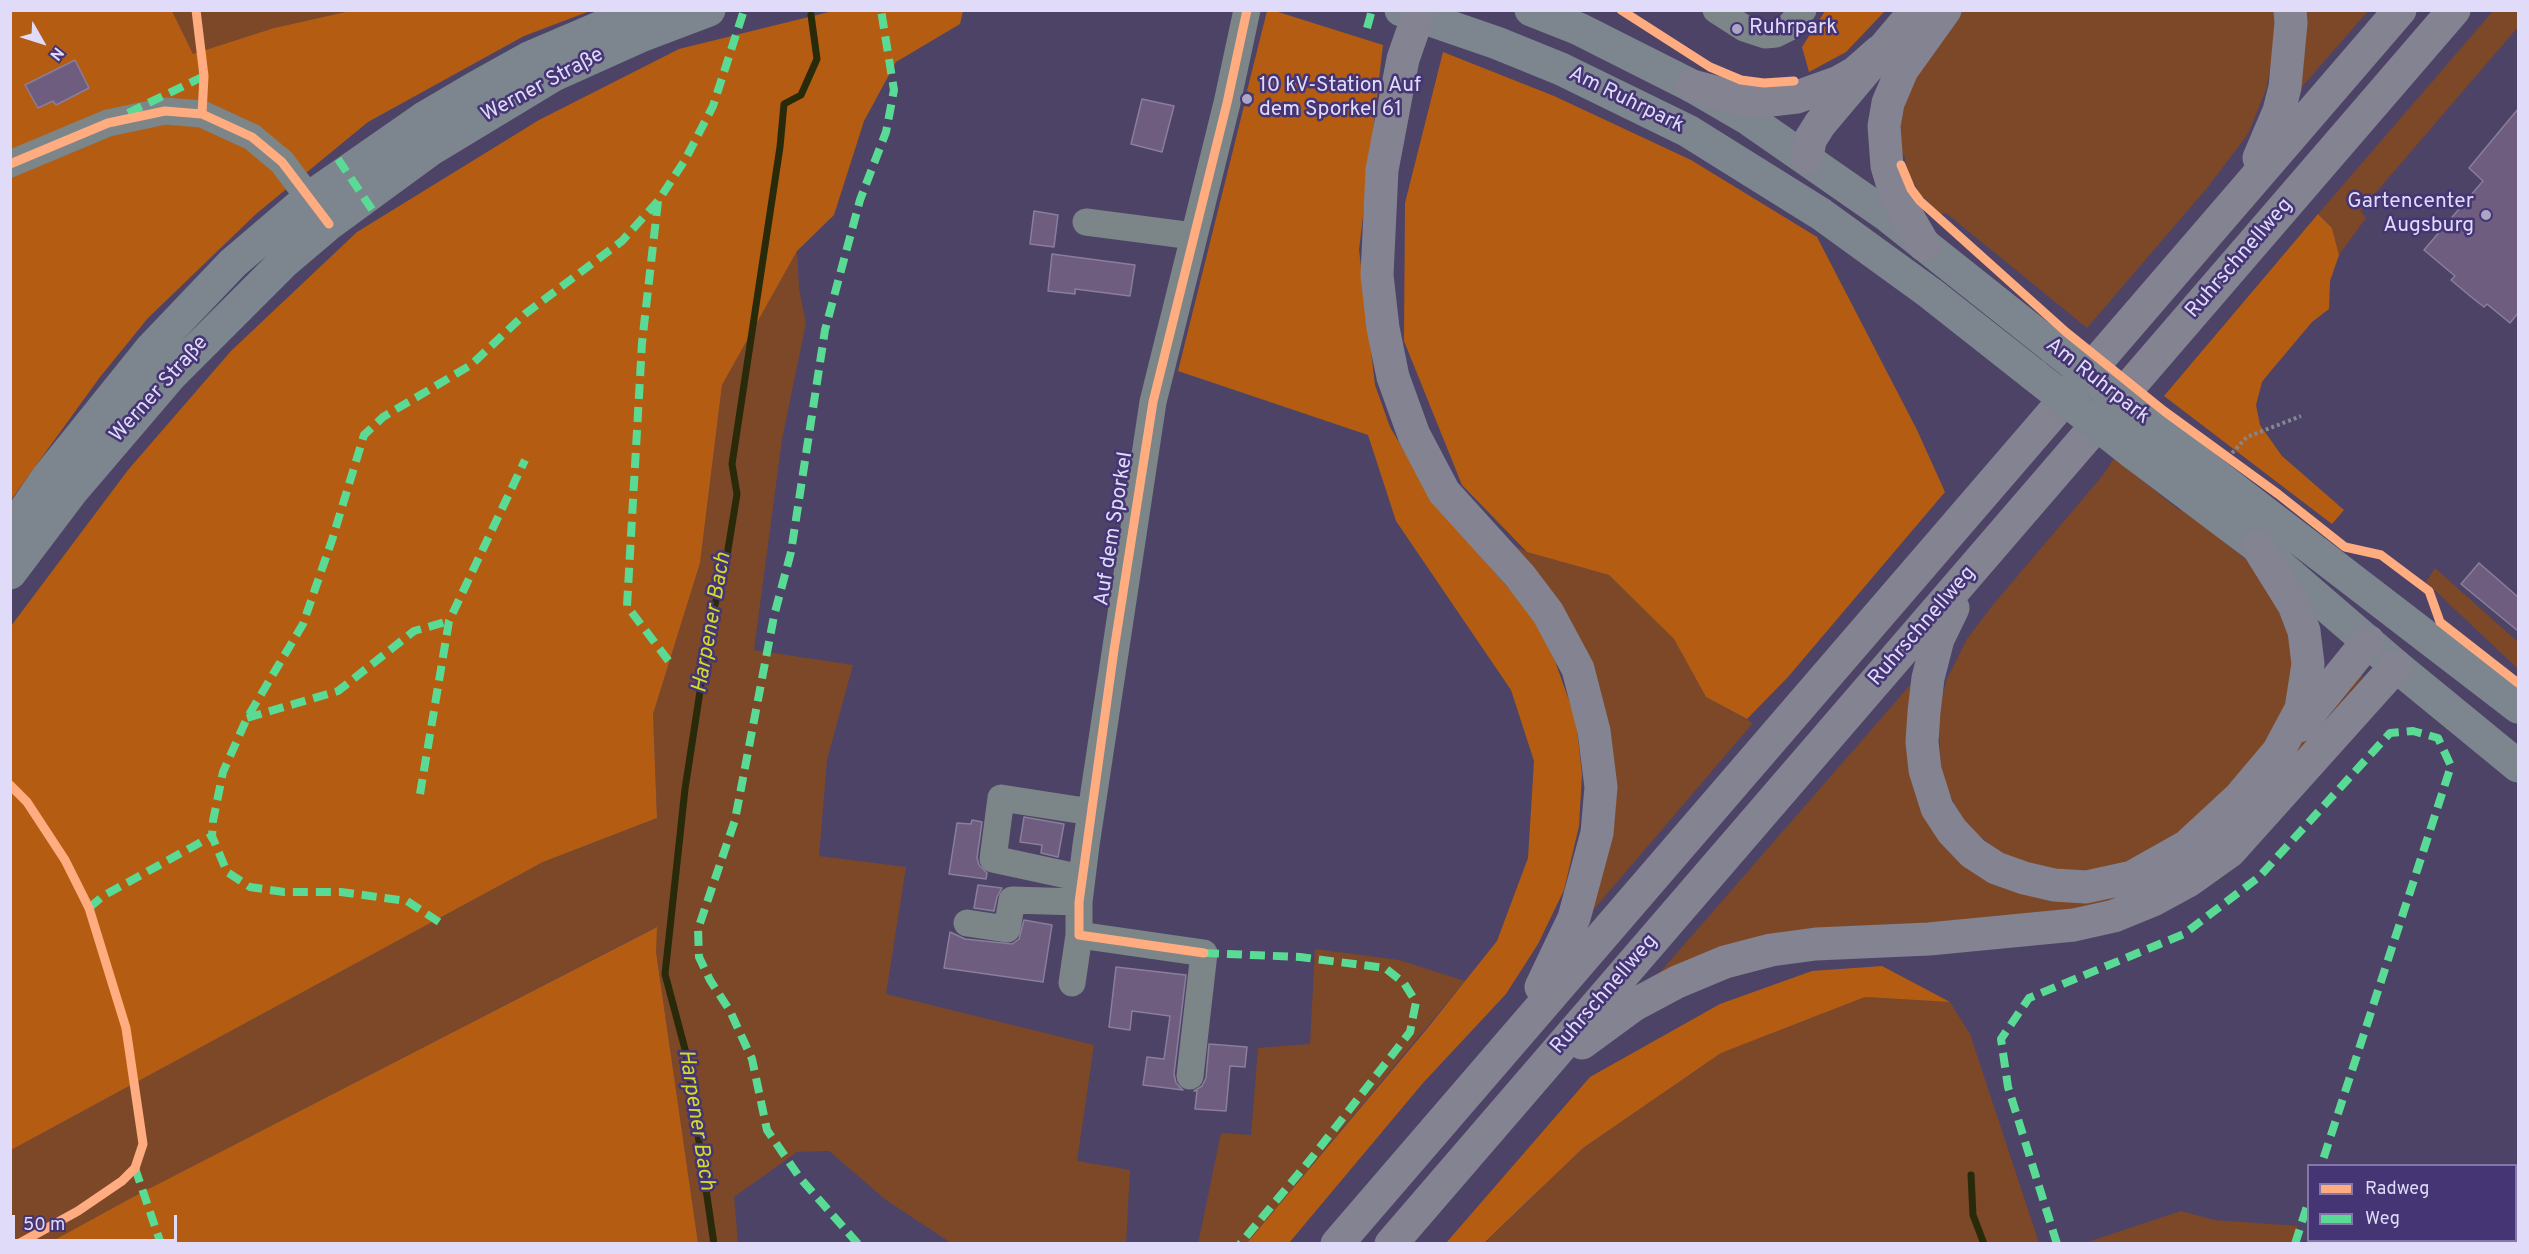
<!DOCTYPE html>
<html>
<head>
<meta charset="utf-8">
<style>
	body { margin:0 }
	#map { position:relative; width:2529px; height:1254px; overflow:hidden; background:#4c4366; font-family:Overpass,sans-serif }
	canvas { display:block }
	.frame { position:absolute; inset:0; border:12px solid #dfdbf9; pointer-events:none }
	.legend { position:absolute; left:2307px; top:1164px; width:210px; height:78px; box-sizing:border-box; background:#453574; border:2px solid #8377a9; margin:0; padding:8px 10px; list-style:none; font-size:18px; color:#dfdbf9 }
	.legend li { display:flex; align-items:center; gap:12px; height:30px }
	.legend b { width:30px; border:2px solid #8377a9 }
	.north { position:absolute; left:12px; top:12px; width:60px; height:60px; -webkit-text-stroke:4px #453574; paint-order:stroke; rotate:129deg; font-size:16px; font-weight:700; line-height:24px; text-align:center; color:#dfdbf9 }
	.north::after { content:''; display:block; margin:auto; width:21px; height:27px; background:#dfdbf9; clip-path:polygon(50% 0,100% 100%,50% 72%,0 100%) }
	.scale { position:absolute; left:12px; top:1215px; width:165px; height:27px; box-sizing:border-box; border:3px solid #dfdbf9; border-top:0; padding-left:8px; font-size:18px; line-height:21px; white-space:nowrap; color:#dfdbf9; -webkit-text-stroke:4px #453574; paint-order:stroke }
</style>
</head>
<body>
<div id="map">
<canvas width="2529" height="1254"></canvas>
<div class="frame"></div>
<ul class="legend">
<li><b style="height:8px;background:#ffac80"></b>Radweg</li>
<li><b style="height:8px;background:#5adb95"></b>Weg</li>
</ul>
<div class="north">N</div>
<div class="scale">50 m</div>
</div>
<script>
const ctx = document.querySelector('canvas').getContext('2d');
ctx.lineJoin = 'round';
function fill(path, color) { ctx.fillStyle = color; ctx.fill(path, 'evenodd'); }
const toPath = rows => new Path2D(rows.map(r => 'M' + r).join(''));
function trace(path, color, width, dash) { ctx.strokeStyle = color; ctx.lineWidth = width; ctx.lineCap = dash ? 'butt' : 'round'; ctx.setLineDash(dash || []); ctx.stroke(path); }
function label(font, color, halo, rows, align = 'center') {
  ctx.font = font + ' Overpass,sans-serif'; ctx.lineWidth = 5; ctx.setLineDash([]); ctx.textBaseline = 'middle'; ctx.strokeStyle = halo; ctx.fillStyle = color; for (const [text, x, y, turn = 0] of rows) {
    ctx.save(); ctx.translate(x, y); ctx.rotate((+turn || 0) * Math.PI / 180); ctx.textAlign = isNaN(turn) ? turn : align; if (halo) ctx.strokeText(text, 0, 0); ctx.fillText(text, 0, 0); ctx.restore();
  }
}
fill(toPath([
	[172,11,350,11,274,28,193,54],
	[1961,11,2276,11,2277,33,2266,90,2248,134,2207,188,2087,328,1946,213,1940,214,1920,194,1909,174,1904,155,1896,155,1894,127,1913,71],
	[2302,11,2368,11,2293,97],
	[2493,11,2518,11,2518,27,2360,211,2366,218,2339,255,2332,228,2318,214],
	[797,251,799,288,806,323,782,439,754,650,853,665,827,760,819,856,906,867,886,994,1094,1045,1077,1161,1130,1170,1126,1243,951,1243,886,1200,829,1151,797,1152,734,1197,738,1243,698,1243,656,952,656,927,133,1197,49,1243,11,1244,11,1150,543,862,657,818,653,714,700,563,722,385],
	[2114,458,2179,510,2186,511,2250,563,2290,624,2295,684,2271,742,2204,814,2166,844,2114,868,2060,875,2003,855,1972,830,1960,815,1949,793,1941,769,1938,711,1947,679,1967,639,1992,606,2103,475],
	[1508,543,1527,552,1609,575,1674,639,1706,697,1753,723,1583,922,1609,770],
	[2435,568,2518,642,2518,669,2426,582],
	[2359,672,2363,676,2358,683,2227,831,2165,877,2096,906,1649,985,1918,676,1948,844,2118,889],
	[1315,949,1399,960,1465,981,1247,1243,1198,1244,1221,1133,1251,1135,1258,1048,1310,1044],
	[1865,997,1950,1002,1970,1034,2039,1243,1484,1244,1583,1148,1721,1053],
	[2181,1211,2214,1220,2298,1226,2292,1243,2085,1243]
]), '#7d4828');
fill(toPath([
	[837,10,963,11,960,24,896,62,864,121,834,215,797,251,722,385,700,563,653,714,657,818,543,862,11,1150,11,626,128,470,231,351,357,232,539,120,679,49],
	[11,11,172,11,193,54,274,28,350,11,590,11,524,36,368,122,256,214,148,318,100,377,11,500],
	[1267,11,1275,11,1383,45,1359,250,1375,385,1390,427,1436,506,1534,617,1555,661,1576,720,1582,774,1579,826,1564,890,1538,944,1506,994,1423,1083,1289,1243,1247,1243,1426,1030,1497,941,1528,858,1534,761,1511,690,1396,521,1368,435,1178,371,1244,106,1250,107,1254,94,1247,91],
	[1825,11,1885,11,1846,52,1809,72,1802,47],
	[1443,52,1554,96,1691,160,1817,237,1917,430,1945,492,1788,677,1747,719,1706,697,1674,639,1609,575,1527,552,1462,485,1404,341,1405,203],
	[2318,214,2332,228,2339,255,2330,281,2329,309,2312,322,2270,372,2262,382,2256,405,2260,425,2282,456,2344,510,2332,524,2164,396],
	[657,927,656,952,698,1243,49,1243,133,1197],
	[1882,966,1950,1002,1865,997,1721,1053,1583,1148,1484,1243,1446,1243,1590,1077,1720,1004,1812,971]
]), '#b45d12');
trace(toPath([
	[1971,1175,1973,1215,1984,1244],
	[714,1244,686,1053,665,974,685,789,711,620,726,562,737,494,732,464,780,147,784,104,801,95,817,59,811,15]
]), '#292a09', 7);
const building = toPath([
	[75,60,89,88,56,105,53,101,38,108,25,85,75,60],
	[1142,99,1174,106,1162,152,1131,144,1142,99],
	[2518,109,2518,313,2510,323,2487,304,2484,307,2470,296,2451,280,2455,276,2424,250,2483,181,2469,168,2518,109],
	[1034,211,1058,215,1054,247,1030,244,1034,211],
	[1052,254,1135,265,1130,296,1075,289,1075,294,1048,291,1052,254],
	[2479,563,2518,597,2518,631,2461,584,2479,563],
	[1024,817,1064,824,1058,857,1041,853,1042,845,1020,842,1024,817],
	[972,820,982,822,977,858,979,865,987,873,986,879,949,874,957,823,971,824,972,820],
	[978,885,1002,888,997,897,994,911,974,908,978,885],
	[1024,920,1052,925,1043,982,944,968,950,932,965,939,1012,944,1019,939,1024,920],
	[1116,967,1186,975,1174,1074,1176,1083,1183,1090,1143,1085,1147,1057,1164,1059,1170,1016,1132,1011,1130,1030,1109,1027,1116,967],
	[1209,1044,1247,1047,1245,1067,1230,1066,1226,1111,1195,1109,1197,1091,1194,1091,1202,1086,1206,1078,1209,1044]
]);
fill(building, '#6e5d7f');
trace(building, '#8a7e9b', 1.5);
trace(toPath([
	[2232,453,2247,437,2301,416]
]), '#838890', 4, [3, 3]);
trace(toPath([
	[1716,10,1744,28,1765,35,1776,34,1788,28,1803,10],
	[10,164,108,123,165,111,202,114,252,137,282,162,321,214],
	[1086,222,1193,236],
	[1081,878,993,859,1001,798,1091,812],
	[967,923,1007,929,1012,900,1079,902],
	[1079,935,1204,953,1190,1076],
	[1072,983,1079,935,1079,902,1086,845,1153,402,1227,103,1247,10]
]), '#7c8587', 27);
trace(toPath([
	[1401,10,1497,43,1561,69,1688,131,1821,214,1930,293,2034,375],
	[1531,10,1579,29,1692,86,1747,118,1888,216,2054,348],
	[2152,426,2518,707],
	[2132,452,2258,547,2396,666,2518,766],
	[10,532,47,478,150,350,233,263,309,198,424,118,475,88,529,58,641,10],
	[10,573,72,491,171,375,283,263,329,224,430,150,554,75,643,35,709,10]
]), '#7d858f', 33);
trace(toPath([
	[1418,16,1403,59,1382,170,1377,275,1383,328,1393,377,1414,435,1444,492,1520,576,1548,613,1578,669,1594,731,1601,787,1597,833,1574,918,1541,987],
	[1692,86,1742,99,1762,101,1797,97,1839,82,1855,73,1880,51],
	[1807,158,1810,140,1820,124,1916,10],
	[2259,158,2279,111,2285,87,2291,23,2290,10],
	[1924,245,1896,196,1887,166,1884,126,1888,103,1902,70,1945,10],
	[1953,608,1938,639,1928,678,1924,712,1922,742,1925,770,1937,808,1952,831,1973,853,1996,868,2024,878,2054,885,2086,887,2132,877,2187,846,2240,797,2278,752,2301,709,2308,664,2304,631,2294,605,2258,547],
	[2299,726,2368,641],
	[1582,1043,1634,1005,1677,982,1725,962,1771,950,1816,944,1929,939,2074,925,2114,916,2153,900,2188,881,2230,851,2396,666],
	[1337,1244,2400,10],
	[1391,1244,2454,10]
]), '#838391', 33);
trace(toPath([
	[2054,348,2152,426],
	[2034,375,2132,452]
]), '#7d858f', 33);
trace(toPath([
	[1367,28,1372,10],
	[128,113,204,76],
	[338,159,373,211],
	[658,201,642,343,627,606,671,664],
	[247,718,338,691,414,631,449,621],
	[420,794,449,621,525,460],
	[89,908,103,896,212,836],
	[439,922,407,901,341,892,284,892,250,887,227,872,212,836,213,821,223,772,247,718,303,624,332,540,364,435,383,417,471,365,525,314,622,241,658,201,685,160,713,106,744,10],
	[1204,953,1300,957,1385,968,1404,983,1416,1002,1410,1032,1310,1160,1240,1244],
	[135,1168,161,1244],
	[858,1244,800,1178,767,1130,752,1059,730,1011,710,980,699,957,698,929,735,820,774,616,791,552,825,330,860,200,886,132,894,90,881,10],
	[2057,1244,2008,1087,2001,1039,2029,998,2184,934,2259,877,2390,733,2413,731,2438,738,2451,766,2321,1166],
	[2295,1244,2308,1203]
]), '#5adb95', 8, [15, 8]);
trace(toPath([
	[196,10,204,76,202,114],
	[1621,10,1710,67,1741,80,1764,83,1794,81],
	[10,164,108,123,165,111,202,114,252,137,282,162,329,224],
	[1901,165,1911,189,1920,201,2066,332,2164,411,2278,494,2345,547,2381,555,2429,591,2440,622,2518,683],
	[10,785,27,802,65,860,89,908,126,1028,143,1144,135,1168,122,1181,78,1211,18,1244],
	[1204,953,1079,935,1079,902,1114,650,1153,402,1227,103,1247,10]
]), '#ffac80', 9);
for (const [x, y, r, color] of [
	[1737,29,6,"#aca6c6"],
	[1247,99,6,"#aca6c6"],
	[2486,215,6,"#aca6c6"]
]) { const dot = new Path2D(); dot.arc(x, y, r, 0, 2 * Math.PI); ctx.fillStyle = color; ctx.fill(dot); trace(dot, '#453574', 2); }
label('21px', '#dfdbf9', '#453574', [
	["Ruhrpark",1749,29],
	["10 kV-Station Auf",1259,87],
	["dem Sporkel 61",1259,111],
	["Gartencenter",2474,203,"right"],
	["Augsburg",2474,227,"right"]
], 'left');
label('21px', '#dfdbf9', '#453574', [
	["Werner Straße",543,86,-28],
	["Am Ruhrpark",1626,101,26],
	["Ruhrschnellweg",2240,259,-49],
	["Am Ruhrpark",2097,382,38],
	["Werner Straße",160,390,-48],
	["Auf dem Sporkel",1115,529,-81],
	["Ruhrschnellweg",1923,627,-49],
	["Ruhrschnellweg",1605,995,-49]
]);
label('italic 22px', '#d3db29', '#453574', [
	["Harpener Bach",713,623,-80],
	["Harpener Bach",695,1120,81]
]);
</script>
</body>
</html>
